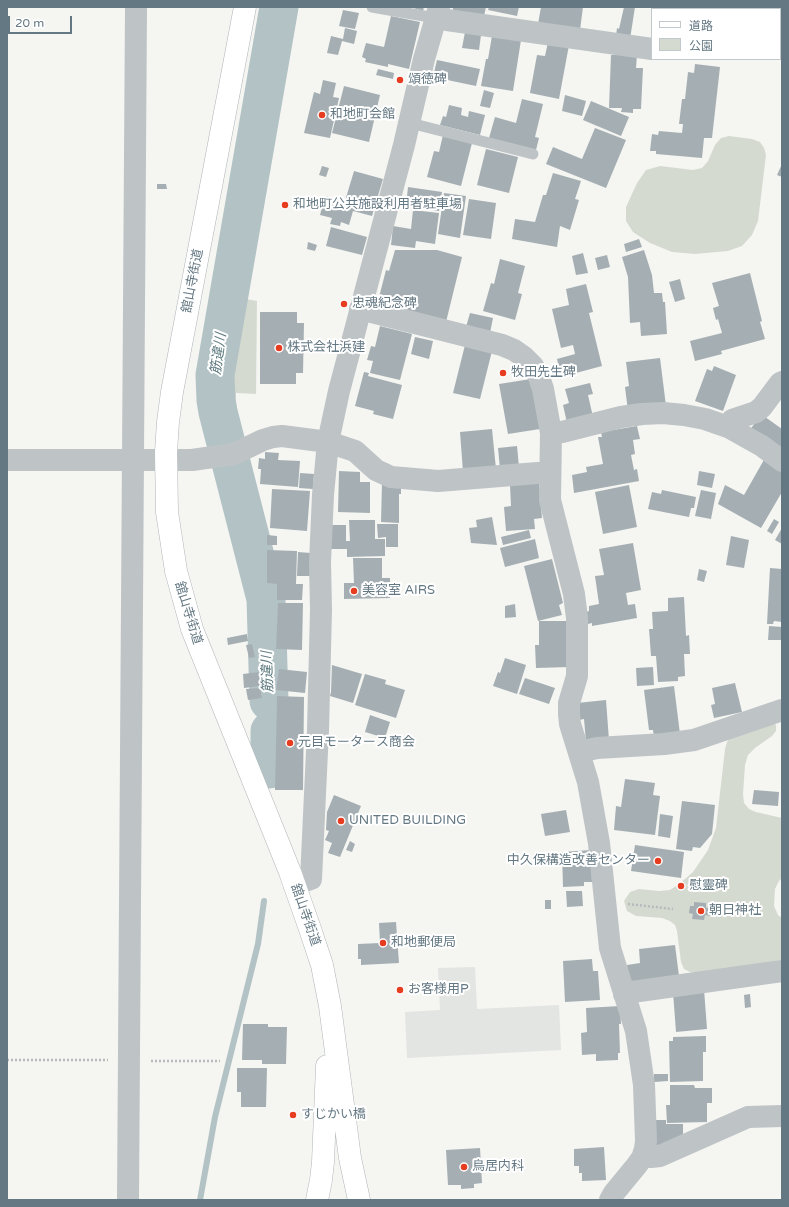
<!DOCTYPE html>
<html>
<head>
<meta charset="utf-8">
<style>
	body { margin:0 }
	#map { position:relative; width:789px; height:1207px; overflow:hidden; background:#f5f5f2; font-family:"Varela Round","Noto Sans JP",sans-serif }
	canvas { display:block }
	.frame { position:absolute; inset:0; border:8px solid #647883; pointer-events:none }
	.legend { position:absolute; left:651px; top:8px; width:130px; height:52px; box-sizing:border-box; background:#fff; border:1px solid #c1c9cd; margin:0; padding:5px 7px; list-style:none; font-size:12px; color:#647883 }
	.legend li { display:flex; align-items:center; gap:8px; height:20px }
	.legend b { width:20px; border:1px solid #c1c9cd }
	.scale { position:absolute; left:8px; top:16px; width:64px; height:18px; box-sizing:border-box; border:2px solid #647883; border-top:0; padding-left:5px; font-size:12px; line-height:14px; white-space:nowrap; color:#647883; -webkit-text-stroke:3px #fff; paint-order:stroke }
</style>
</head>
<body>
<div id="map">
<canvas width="789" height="1207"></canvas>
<div class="frame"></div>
<ul class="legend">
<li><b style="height:5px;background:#fff"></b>道路</li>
<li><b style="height:11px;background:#d5dad1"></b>公園</li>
</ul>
<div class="scale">20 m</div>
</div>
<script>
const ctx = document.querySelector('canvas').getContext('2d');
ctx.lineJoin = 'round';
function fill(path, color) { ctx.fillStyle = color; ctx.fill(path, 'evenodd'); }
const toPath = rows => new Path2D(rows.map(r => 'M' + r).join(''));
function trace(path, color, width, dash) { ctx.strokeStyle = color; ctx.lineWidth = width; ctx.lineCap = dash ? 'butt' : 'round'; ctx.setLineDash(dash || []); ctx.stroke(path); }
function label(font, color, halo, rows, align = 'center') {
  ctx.font = font + ' "Varela Round","Noto Sans JP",sans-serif'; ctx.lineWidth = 4; ctx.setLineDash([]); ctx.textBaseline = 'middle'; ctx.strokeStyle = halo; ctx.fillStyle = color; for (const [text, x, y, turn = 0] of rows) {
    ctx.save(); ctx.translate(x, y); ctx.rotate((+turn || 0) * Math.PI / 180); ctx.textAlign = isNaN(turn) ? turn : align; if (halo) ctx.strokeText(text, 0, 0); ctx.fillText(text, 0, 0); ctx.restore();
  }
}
fill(toPath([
	[475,967,477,1009,559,1005,561,1050,407,1058,405,1012,440,1010,438,968]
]), '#e3e5e3');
fill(toPath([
	[729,136,752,139,760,142,764,148,766,155,758,221,752,235,742,246,728,251,695,254,672,252,650,243,633,232,626,221,626,207,637,183,646,170,660,166,693,170,702,168,708,161,715,145,721,138],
	[235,297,257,301,256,394,236,393,235,448,234,448,222,399,221,376],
	[772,722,776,725,776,731,772,736,755,748,748,755,745,765,743,794,744,803,749,809,756,812,782,818,782,878,779,881,775,889,774,906,778,915,782,918,782,960,697,973,690,972,684,969,681,962,677,931,675,925,670,921,662,918,636,916,627,911,624,901,630,892,639,889,659,891,670,890,679,884,693,872,708,850,716,828,725,749,727,742,732,736]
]), '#d5dad1');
trace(toPath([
	[200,1200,215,1117,258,944,264,901]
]), '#b3c3c5', 6);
trace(toPath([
	[269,701,266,599,218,412,216,400,215,375,279,7],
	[270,731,270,769]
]), '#b3c3c5', 39);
fill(toPath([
	[410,7,424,7,423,11],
	[453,7,486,7,484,16,453,10],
	[489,7,519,7,517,16,488,10],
	[541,7,583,7,580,30,538,24],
	[624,7,635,7,630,39,616,36,617,28,619,29],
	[343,10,359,13,355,29,339,26],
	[391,16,420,22,409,69,388,64,388,67,365,62,366,59,362,57,366,43,384,47],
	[345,28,357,31,354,44,342,41,338,55,327,53,331,36,343,39],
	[465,32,481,35,479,50,462,48],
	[492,36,521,40,513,91,481,86,486,59,488,59],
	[548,42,569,45,559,99,530,93,537,55,545,56],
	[611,55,637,55,636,68,643,68,641,109,633,109,633,113,621,112,622,108,609,108],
	[437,60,480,69,476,86,433,77],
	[695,64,720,67,712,138,704,138,702,158,656,154,656,151,650,151,652,134,658,135,659,131,682,133,683,124,679,124,682,99,685,99,688,72,694,73],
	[378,69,394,73,393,79,376,75],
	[323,80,336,83,333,97,339,98,330,138,304,133,314,92,320,94],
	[344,86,380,95,369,142,332,133],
	[484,90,494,93,490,108,480,106],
	[565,95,586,101,582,116,562,111],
	[522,99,543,104,535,137,539,138,536,150,489,138,495,117,516,123],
	[591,101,629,117,621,136,583,120],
	[449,105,462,108,461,115,468,117,469,111,485,115,480,135,440,125,443,116,446,117],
	[595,128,626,140,606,188,546,164,553,147,582,159],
	[443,135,472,143,461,186,427,177,434,151,439,152],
	[486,149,518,157,509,193,477,185],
	[782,164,782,177,777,175],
	[322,166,329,168,326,177,319,175],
	[354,171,383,179,372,216,353,211,349,225,341,222,340,226,330,224,332,218,320,215,325,196,345,201],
	[553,173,581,181,575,199,579,200,570,230,560,226,557,247,512,239,515,219,535,222,543,195,546,195],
	[157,184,166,184,167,189,157,189],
	[408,187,442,192,439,211,406,206],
	[444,193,466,196,460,238,438,234],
	[469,199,496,203,491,239,463,235],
	[413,210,439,213,435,244,416,241,415,248,391,245,393,226,411,229],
	[331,227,367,237,362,255,326,246],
	[639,239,642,247,626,252,624,244],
	[308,242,317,245,315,251,307,249],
	[395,250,437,250,462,257,446,322,377,305,386,270,389,271],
	[644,250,652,275,654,293,662,293,663,302,665,302,667,334,641,336,640,322,630,323,628,277,622,257],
	[583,253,588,273,576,275,572,256],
	[607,255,610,267,598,270,595,258],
	[500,259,525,266,518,293,522,294,515,320,483,311,491,283,494,284],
	[750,273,762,321,760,322,765,339,721,351,722,354,695,361,690,341,722,333,718,319,716,320,713,308,719,306,712,283],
	[680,279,685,299,675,302,669,282],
	[586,284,593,312,589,313,602,366,561,377,557,359,575,354,573,345,561,348,552,309,569,305,566,289],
	[260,312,297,312,297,323,304,323,303,373,296,373,296,384,260,384],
	[470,313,493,318,490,333,466,327],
	[380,326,412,334,400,380,370,373,373,361,367,360,371,346,375,347],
	[415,337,433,341,429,359,411,354],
	[465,345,492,351,480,399,453,393],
	[660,358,666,406,628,411,625,387,629,386,626,362],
	[714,366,736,375,723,411,695,401,707,369,712,371],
	[364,372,369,373,368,376,402,385,393,419,373,414,374,411,355,406],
	[531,379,540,429,508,434,499,384],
	[590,383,593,394,588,395,593,417,567,423,563,405,569,403,565,389],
	[761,414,782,429,782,447,780,450,750,430],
	[637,426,640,439,633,440,635,454,631,455,634,470,637,469,639,481,574,493,572,475,587,472,586,467,603,464,598,437,602,437,601,432],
	[492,429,496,469,463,472,460,432],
	[517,446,519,467,500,469,498,448],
	[265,452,279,453,278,460,300,461,298,487,260,484,261,469,258,469,259,458,265,459],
	[765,458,782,468,782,492,761,528,718,504,725,485,744,495],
	[339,471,360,472,360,482,370,482,370,513,338,512],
	[699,471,715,474,712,488,697,485],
	[300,473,314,474,313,489,299,488],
	[382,482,401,482,401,494,399,494,399,523,381,522],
	[539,483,542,518,534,519,535,529,506,531,504,507,511,506,510,485],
	[629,485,637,527,603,534,595,492],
	[272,489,310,491,307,531,270,528],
	[662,490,696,497,694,508,691,508,689,517,648,509,652,492,661,494],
	[701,490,716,493,711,519,695,516],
	[492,517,497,545,471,543,469,528,477,527,476,520],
	[774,519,779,522,772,534,767,531],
	[349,520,375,520,375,539,385,539,385,556,347,557,347,549,330,549,330,525,346,525,346,541,350,541],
	[377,524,398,524,398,547,386,547,386,537,378,538],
	[782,528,782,544,775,540],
	[529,530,531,538,503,545,501,537],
	[267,535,277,536,277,545,267,545],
	[731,536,749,540,744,568,726,565],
	[535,539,539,558,505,567,500,548],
	[633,543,641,590,626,593,628,605,635,604,637,618,592,626,592,623,588,624,586,612,589,611,589,606,599,604,595,576,604,575,599,549],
	[267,550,297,551,296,584,303,584,302,600,277,600,277,584,267,583],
	[298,552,311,553,311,576,297,576],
	[353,558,382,558,382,578,390,578,390,598,344,599,344,583,354,583],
	[552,559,563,603,559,605,562,615,538,621,524,566],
	[770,568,782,569,782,622,774,621,773,624,767,624],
	[699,569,707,571,704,582,697,580],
	[684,597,686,636,689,635,690,654,684,654,685,676,678,677,678,681,658,682,656,656,651,656,649,629,653,629,652,612,668,611,668,598],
	[278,603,303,603,302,650,276,649],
	[515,604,516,617,505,618,505,606],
	[539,621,569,621,570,667,536,668,535,645,539,645],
	[769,626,782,627,782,640,768,640],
	[247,634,248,641,228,645,227,638],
	[252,644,255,657,249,658,246,645],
	[505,658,526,665,517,694,493,686,498,672,500,673],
	[332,665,362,674,353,703,330,696,331,692],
	[653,667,654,685,637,686,636,668],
	[279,669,307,672,305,693,276,690],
	[259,672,260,686,244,688,243,674],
	[365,674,386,680,385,684,405,690,396,718,355,705],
	[525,678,555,688,549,704,519,694],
	[735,683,742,712,714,718,711,705,715,704,712,688],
	[674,686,680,734,654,737,653,730,649,730,644,690],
	[260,688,262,698,248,700,246,689],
	[277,696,304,697,303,790,275,790],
	[606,700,609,740,586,742,584,719,579,720,577,703],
	[370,715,390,722,385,738,365,732],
	[625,779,655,783,653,795,660,796,655,835,614,830,616,806,621,807],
	[754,790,779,792,778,806,752,804],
	[334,795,361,806,340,857,328,853,332,843,325,840,329,831,326,830,327,812],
	[682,801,715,805,712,834,700,848,693,847,692,851,676,849],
	[566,810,570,832,545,836,541,814],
	[660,814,673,816,670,838,658,836],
	[350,841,355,844,352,852,346,850],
	[635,845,684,852,681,878,631,871],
	[591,850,592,882,584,882,584,886,563,887,562,852],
	[566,891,582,891,583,906,567,907],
	[545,900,551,900,551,909,545,909],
	[694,902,706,903,706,908,712,908,712,916,705,915,704,920,692,919,693,914,689,913,690,906,694,906],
	[396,922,399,963,361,965,361,959,358,959,358,944,380,943,379,923],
	[675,945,679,976,629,983,627,965,640,963,639,949],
	[592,959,593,971,598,971,600,1000,565,1002,563,961],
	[704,989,707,1029,676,1032,673,992],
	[750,994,751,1007,745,1008,744,995],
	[620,1006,621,1024,619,1024,620,1053,618,1053,618,1060,596,1061,596,1054,582,1055,581,1033,587,1032,586,1008],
	[243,1024,268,1024,268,1027,287,1027,286,1064,262,1064,262,1060,242,1060],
	[706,1036,706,1052,703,1052,703,1081,670,1082,669,1041,673,1041,673,1037],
	[237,1068,267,1068,266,1107,241,1107,241,1092,237,1092],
	[654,1074,668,1074,668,1081,654,1082],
	[670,1085,694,1085,695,1088,712,1088,712,1103,707,1103,707,1122,667,1123,666,1105,670,1105],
	[650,1120,666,1120,666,1124,683,1124,683,1139,650,1147],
	[604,1147,606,1180,582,1181,582,1173,579,1173,579,1166,574,1166,574,1149],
	[480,1148,482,1183,474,1184,474,1188,461,1189,461,1185,448,1185,446,1150]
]), '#a5afb3');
const primary = toPath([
	[245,7,172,392,168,422,166,452,167,512,176,571,192,629,290,872,310,929,322,965,330,1006,350,1158,359,1200],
	[317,1200,321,1180,323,1162,327,1066]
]);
trace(primary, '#b0b6b9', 23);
trace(toPath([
	[628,904,673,909],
	[7,1060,108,1060],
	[151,1061,220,1061]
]), '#b6babd', 2.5, [2, 2]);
trace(toPath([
	[372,7,424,16,435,19],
	[410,123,533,154]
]), '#bec3c6', 11);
trace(toPath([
	[730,9,732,7],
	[436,17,447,20,652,49],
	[360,309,502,345,514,350,524,357,533,366,539,377,543,389,551,433,550,500,574,594,577,618,577,676,569,703,569,714,570,724,588,782,599,843,610,948,636,1031,644,1085,646,1141,645,1149,642,1158,637,1165,614,1193,610,1200],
	[728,427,732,420,756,412,762,407,780,383,782,382],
	[551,433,562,432,621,417,642,414,663,413,684,415,705,419,728,427,762,446,782,461],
	[7,460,192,460,234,454,263,440,273,437,282,436,328,442,355,451,376,470,391,477,438,481,550,472],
	[579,752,597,748,664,744,694,740,782,710],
	[294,885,311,879,318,730,321,610,320,562,323,495,328,442,339,391,404,145,424,59,439,7],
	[624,994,632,992,782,971],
	[643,1155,651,1157,660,1156,748,1117,782,1116],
	[128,1200,136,7]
]), '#bec3c6', 22);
trace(primary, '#fff', 22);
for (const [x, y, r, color] of [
	[400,80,4,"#e63d21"],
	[322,115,4,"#e63d21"],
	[285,205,4,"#e63d21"],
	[344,304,4,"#e63d21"],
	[279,348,4,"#e63d21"],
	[503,373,4,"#e63d21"],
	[354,591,4,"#e63d21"],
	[290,743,4,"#e63d21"],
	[341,821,4,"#e63d21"],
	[658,861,4,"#e63d21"],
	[681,886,4,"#e63d21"],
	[701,911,4,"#e63d21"],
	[383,943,4,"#e63d21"],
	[400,990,4,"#e63d21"],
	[293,1115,4,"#e63d21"],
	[464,1167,4,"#e63d21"]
]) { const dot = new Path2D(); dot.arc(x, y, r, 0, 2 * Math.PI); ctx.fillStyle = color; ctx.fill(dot); trace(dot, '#fff', 1.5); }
label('13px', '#647883', '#fff', [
	["頌徳碑",408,80],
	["和地町会館",330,115],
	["和地町公共施設利用者駐車場",293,205],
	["忠魂紀念碑",352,304],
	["株式会社浜建",287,348],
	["牧田先生碑",511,373],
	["美容室 AIRS",362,591],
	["元目モータース商会",298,743],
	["UNITED BUILDING",349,821],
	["中久保構造改善センター",650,861,"right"],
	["慰靈碑",689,886],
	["朝日神社",709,911],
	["和地郵便局",391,943],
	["お客様用P",408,990],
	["すじかい橋",301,1115],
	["鳥居内科",472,1167]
], 'left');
label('13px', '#647883', '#fff', [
	["舘山寺街道",193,281,-79],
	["舘山寺街道",188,613,73],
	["舘山寺街道",305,915,71]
]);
label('italic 14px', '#5f7b80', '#fff', [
	["筋違川",219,354,-82],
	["筋違川",268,672,-92]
]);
</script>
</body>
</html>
